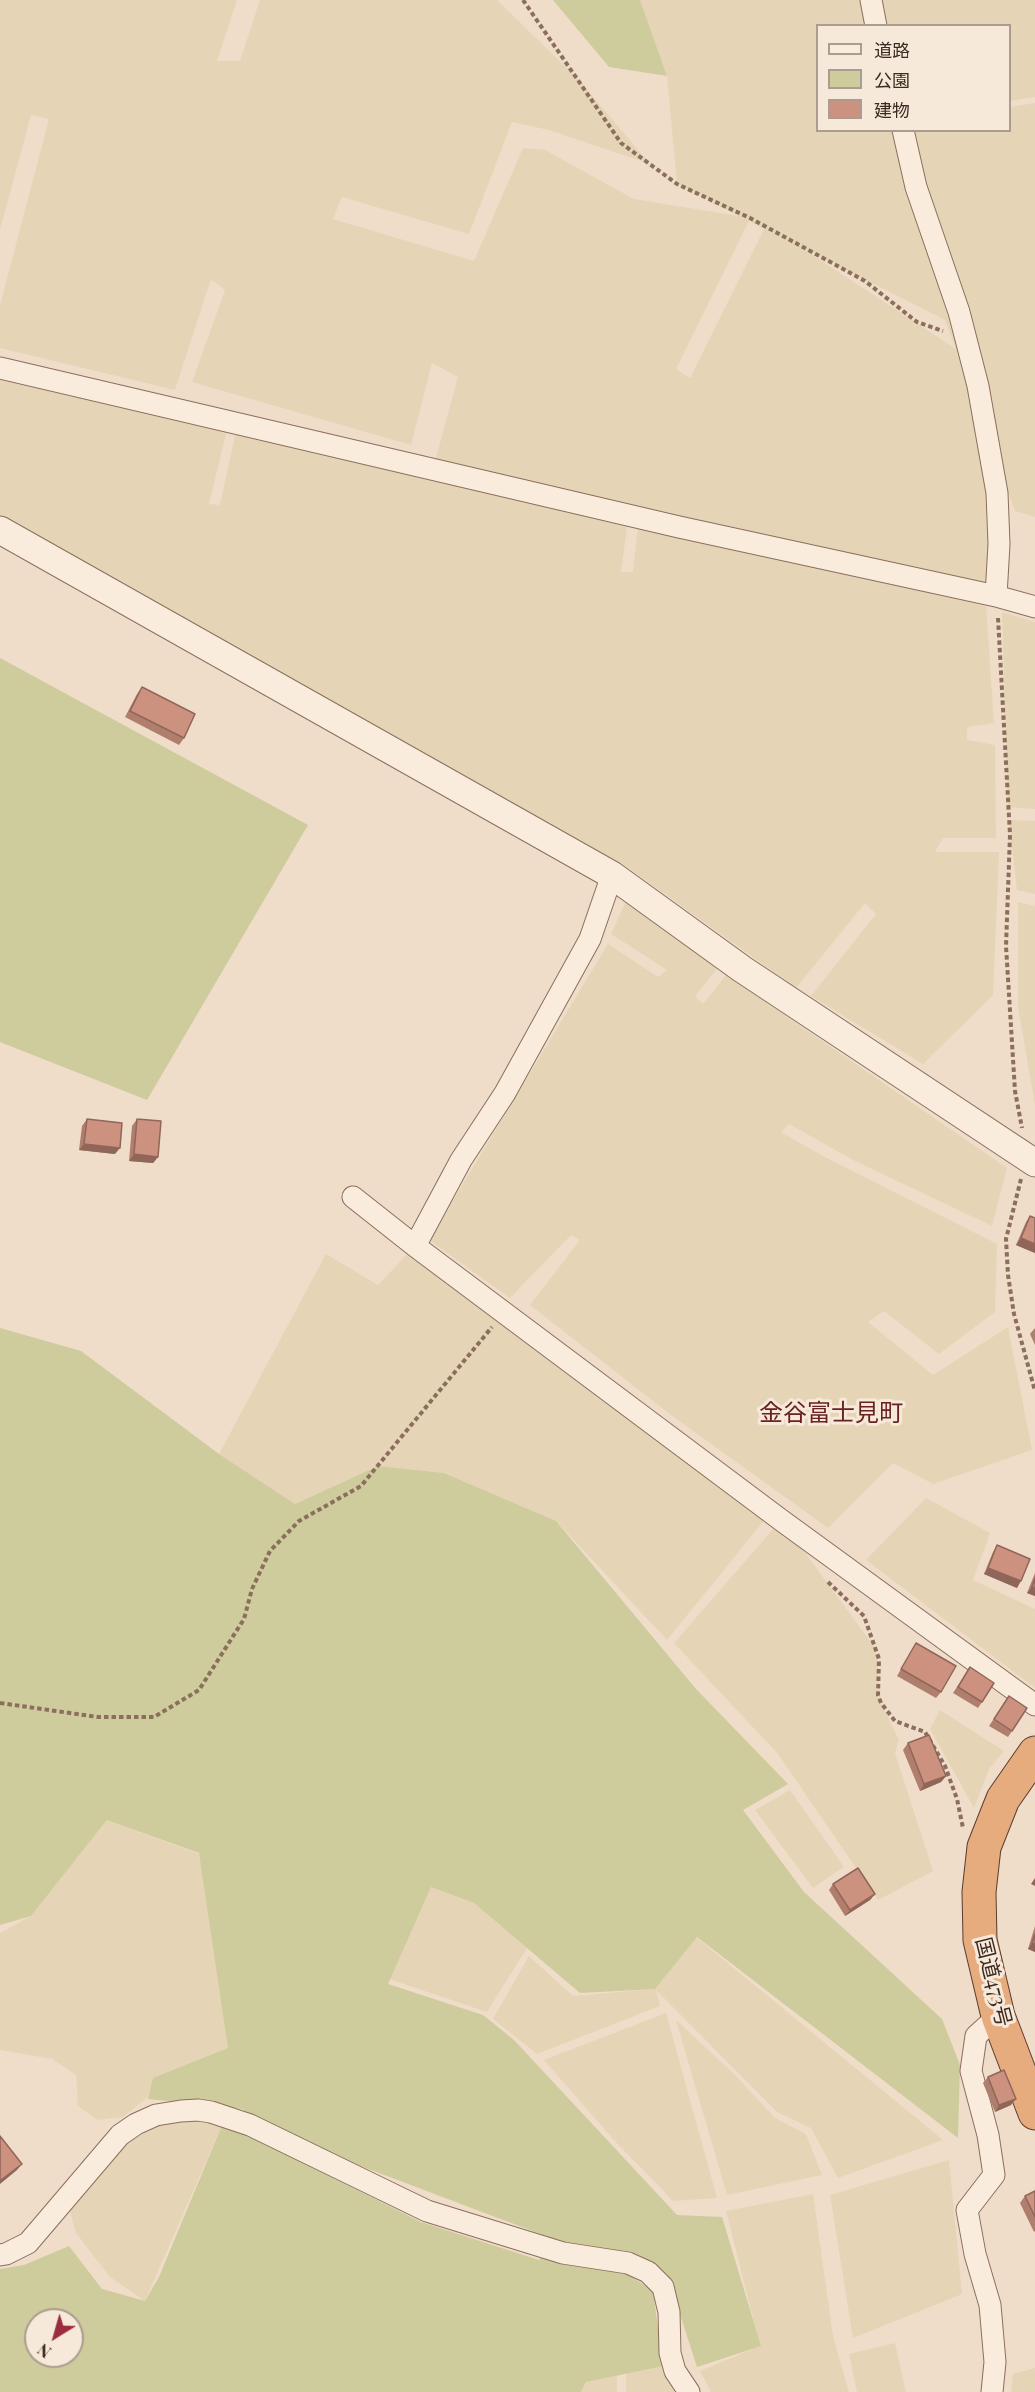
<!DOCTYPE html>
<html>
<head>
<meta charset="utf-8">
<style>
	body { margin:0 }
	#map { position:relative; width:1035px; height:2392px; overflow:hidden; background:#efddc9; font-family:"Playfair Display","Noto Sans JP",serif }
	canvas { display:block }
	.legend { position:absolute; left:816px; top:24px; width:195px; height:108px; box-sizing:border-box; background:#f6e9d9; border:2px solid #ac9c8f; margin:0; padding:8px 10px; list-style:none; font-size:18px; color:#3c2921 }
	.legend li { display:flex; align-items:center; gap:12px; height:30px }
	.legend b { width:30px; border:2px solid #ac9c8f }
	.north { position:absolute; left:24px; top:2308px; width:60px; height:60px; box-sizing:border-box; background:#f6e9d9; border:2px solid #ac9c8f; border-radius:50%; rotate:217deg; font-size:16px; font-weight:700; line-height:24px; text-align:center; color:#3c2921 }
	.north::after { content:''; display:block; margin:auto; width:21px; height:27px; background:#9c2c40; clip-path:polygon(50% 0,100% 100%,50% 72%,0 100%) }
</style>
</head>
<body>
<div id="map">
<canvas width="1035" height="2392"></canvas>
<ul class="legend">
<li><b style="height:8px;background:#f9ecdd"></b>道路</li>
<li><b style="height:16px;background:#cecb9c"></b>公園</li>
<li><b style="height:16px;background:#cd927f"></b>建物</li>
</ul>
<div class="north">N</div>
</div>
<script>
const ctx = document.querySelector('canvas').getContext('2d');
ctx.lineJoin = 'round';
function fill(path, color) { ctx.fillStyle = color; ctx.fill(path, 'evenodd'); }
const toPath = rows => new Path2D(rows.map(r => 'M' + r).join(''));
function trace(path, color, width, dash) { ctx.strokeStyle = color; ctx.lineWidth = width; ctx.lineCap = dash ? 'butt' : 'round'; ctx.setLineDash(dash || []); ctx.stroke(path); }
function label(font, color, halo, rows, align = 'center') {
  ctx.font = font + ' "Playfair Display","Noto Sans JP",serif'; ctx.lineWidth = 6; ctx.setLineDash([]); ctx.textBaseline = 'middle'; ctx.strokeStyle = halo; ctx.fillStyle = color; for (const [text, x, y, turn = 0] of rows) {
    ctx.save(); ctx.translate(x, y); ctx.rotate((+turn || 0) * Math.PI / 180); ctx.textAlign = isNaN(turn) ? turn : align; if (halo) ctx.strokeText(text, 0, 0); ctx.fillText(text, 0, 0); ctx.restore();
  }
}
fill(toPath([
	[0,0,237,0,217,61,240,61,260,0,497,0,576,77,650,164,549,130,512,122,469,234,342,197,333,219,474,261,523,148,545,150,634,199,739,216,677,184,667,76,640,0,865,0,873,25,818,26,818,130,901,131,935,274,904,131,1010,130,1010,107,1035,103,1035,517,1015,511,963,370,992,462,996,596,433,469,458,377,432,363,411,445,192,382,225,290,211,279,175,390,0,348,0,305,49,119,31,115,0,230],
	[749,221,764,229,690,378,676,369],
	[802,248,945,320,956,349],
	[876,0,1035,0,1035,97,1010,101,1010,26,882,25],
	[0,374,229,421,209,504,220,505,236,431,627,527,621,572,633,572,638,527,986,606,994,723,967,727,967,740,995,745,996,838,943,838,935,852,999,852,993,995,923,1064,811,996,876,914,865,903,796,988,627,867,0,530],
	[1002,612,1035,622,1035,809,1008,807],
	[1009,820,1035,821,1035,894,1017,890],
	[627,899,721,964,695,996,703,1004,726,975,1007,1168,992,1226,855,1161,789,1124,781,1132,823,1156,997,1244,995,1312,939,1354,884,1311,868,1322,933,1375,1008,1327,1032,1450,933,1484,893,1463,828,1528,671,1415,530,1305,580,1240,571,1235,510,1298,429,1240,608,944,658,977,667,970,611,934],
	[1018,902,1035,906,1035,1105,1018,1007],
	[415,1246,771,1512,667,1640,556,1521,444,1473,378,1466,295,1504,219,1454,326,1254,378,1285],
	[926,1498,990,1533,973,1580,1035,1609,1035,1688,866,1560],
	[781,1520,876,1649,881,1703,899,1740,895,1753,933,1871,878,1900,778,1754,674,1643],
	[940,1710,1004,1751,989,1769,974,1808,930,1729],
	[790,1790,844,1867,813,1888,755,1810],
	[107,1820,199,1854,222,1958,228,2049,150,2095,123,2117,98,2120,78,2106,76,2075,52,2059,0,2050,0,1933,31,1916],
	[431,1887,474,1903,527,1948,487,2012,389,1979],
	[696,1937,943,2140,838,2178,811,2128,777,2112,656,1990,660,2006,537,2054,493,2019,529,1956,573,1996,655,1989],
	[666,2013,717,2198,673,2201,613,2139,544,2060],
	[676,2020,734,2074,775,2118,806,2134,822,2175,727,2195],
	[193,2115,223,2123,145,2301,110,2277,76,2233,69,2208,122,2146,155,2127],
	[949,2160,962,2294,853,2338,830,2195],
	[813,2194,833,2336,849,2392,711,2392,700,2371,760,2346,726,2211],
	[895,2343,906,2392,857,2392,849,2354],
	[663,2366,680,2392,626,2392,626,2370],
	[1035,2368,1035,2392,1011,2392,1013,2374],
	[617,2373,617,2392,581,2392,586,2382]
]), '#e5d5b6');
fill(toPath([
	[553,0,640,0,667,76,609,67],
	[0,658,308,825,147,1100,0,1042],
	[0,1328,81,1351,219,1454,295,1504,378,1466,444,1473,556,1521,696,1689,788,1784,743,1810,804,1892,942,2019,960,2065,958,2138,697,1937,655,1989,580,1993,474,1903,431,1887,388,1984,483,2015,514,2040,677,2215,722,2217,761,2346,697,2367,667,2274,559,2241,289,2139,242,2109,148,2099,153,2078,228,2048,199,1853,107,1820,31,1916,0,1925],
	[223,2123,421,2222,539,2260,542,2255,620,2269,653,2291,663,2366,586,2382,581,2392,0,2392,0,2269,24,2265,69,2246,102,2289,145,2301,159,2277],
	[36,2320,72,2320,72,2356,36,2356]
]), '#cecb9c');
const minor = toPath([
	[871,0,876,26],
	[903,130,916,187,959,312,978,386,997,493,999,544,996,596],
	[0,368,679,527,996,596,1035,607],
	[353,1197,415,1246,781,1520,1035,1705],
	[415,1246,461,1160,505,1093,590,939,612,875],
	[0,2255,6,2254,28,2243,120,2135,136,2124,156,2115,181,2111,198,2110,211,2112,250,2125,427,2211,563,2253,628,2263,648,2272,663,2287,669,2312,670,2353,675,2371,689,2392],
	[992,2392,995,2362,990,2305,975,2254,967,2210,994,2175,988,2135,971,2071,976,2036,998,2016]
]);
const tertiary = toPath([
	[0,530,612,875,742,969,1035,1163]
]);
const trunk = toPath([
	[1035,1753,1003,1799,984,1847,979,1892,980,1940,998,2016,1035,2113]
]);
trace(minor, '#8c6e5d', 23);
trace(tertiary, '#8c6e5d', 29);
trace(trunk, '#5a3d31', 35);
trace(toPath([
	[523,0,621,143,677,184,750,218,865,281,917,322,943,331],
	[998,618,1010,835,1006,946,1015,1091,1022,1128],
	[1021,1179,1006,1239,1008,1275,1014,1314,1035,1391],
	[828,1582,864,1616,879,1659,878,1695,881,1703,895,1721,925,1732,945,1766,957,1799,963,1828],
	[0,1703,98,1717,154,1717,199,1690,244,1619,252,1589,270,1551,299,1521,361,1486,492,1327]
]), '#8c6e5d', 4, [4.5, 3]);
trace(minor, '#f9ecdd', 21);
trace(tertiary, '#f9ecdd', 27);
trace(trunk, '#e7ac7e', 33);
fill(toPath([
	[142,687,184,738,179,745,125,717,137,694],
	[87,1119,115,1154,79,1150,82,1126],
	[137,1119,158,1157,153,1163,129,1161,132,1126],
	[1030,1216,1035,1218,1035,1253,1016,1245,1026,1222],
	[1035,1328,1035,1345,1030,1334],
	[997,1545,1017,1588,984,1574,993,1552],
	[1035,1573,1035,1596,1027,1593],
	[916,1643,941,1692,936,1698,897,1676],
	[970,1667,982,1702,978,1708,953,1693],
	[1009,1696,1027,1708,1008,1737,989,1726],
	[908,1743,946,1776,941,1782,920,1791,903,1750],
	[833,1884,875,1894,870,1900,845,1916,829,1890],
	[1035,1926,1035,1952,1028,1949],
	[988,2077,1011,2105,995,2112,983,2083],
	[1035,2191,1035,2231,1034,2232,1020,2203,1025,2196]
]), '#b07e6d');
fill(toPath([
	[84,1144,120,1148,115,1154,79,1150],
	[134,1154,158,1157,153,1163,129,1161],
	[1021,1238,1035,1244,1035,1253,1016,1245],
	[988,1568,1021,1581,1017,1588,984,1574],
	[1032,1587,1035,1588,1035,1596,1027,1593],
	[946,1776,941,1782,920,1791,924,1784],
	[1035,1878,1035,1886,1031,1884],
	[875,1894,870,1900,845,1916,850,1910],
	[1032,1943,1035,1944,1035,1952,1028,1949],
	[1016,2099,1011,2105,995,2112,999,2105],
	[22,2164,17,2170,0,2184,0,2181]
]), '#906659');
const building = toPath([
	[142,687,195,714,184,738,130,711,142,687],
	[87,1119,122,1123,120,1148,84,1144,87,1119],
	[137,1119,161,1121,158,1157,134,1154,137,1119],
	[1030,1216,1035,1218,1035,1244,1021,1238,1030,1216],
	[997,1545,1030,1559,1021,1581,988,1568,997,1545],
	[1035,1578,1035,1588,1032,1587,1035,1578],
	[916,1643,956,1666,941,1692,901,1669,916,1643],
	[970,1667,994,1683,982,1702,958,1687,970,1667],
	[1009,1696,1027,1708,1012,1731,994,1719,1009,1696],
	[929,1735,946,1776,924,1784,908,1743,929,1735],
	[858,1868,875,1894,850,1910,833,1884,858,1868],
	[1035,1934,1035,1944,1032,1943,1035,1934],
	[1004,2070,1016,2099,999,2105,988,2077,1004,2070],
	[0,2136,22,2164,0,2181,0,2136],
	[1035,2191,1035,2217,1025,2196,1035,2191]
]);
fill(building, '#cd927f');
trace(building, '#906659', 1.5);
label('21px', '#3c2921', '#f6e9d9', [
	["国道473号",993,1982,76]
]);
label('24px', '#692220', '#f6e9d9', [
	["金谷富士見町",831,1414]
]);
</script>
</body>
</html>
